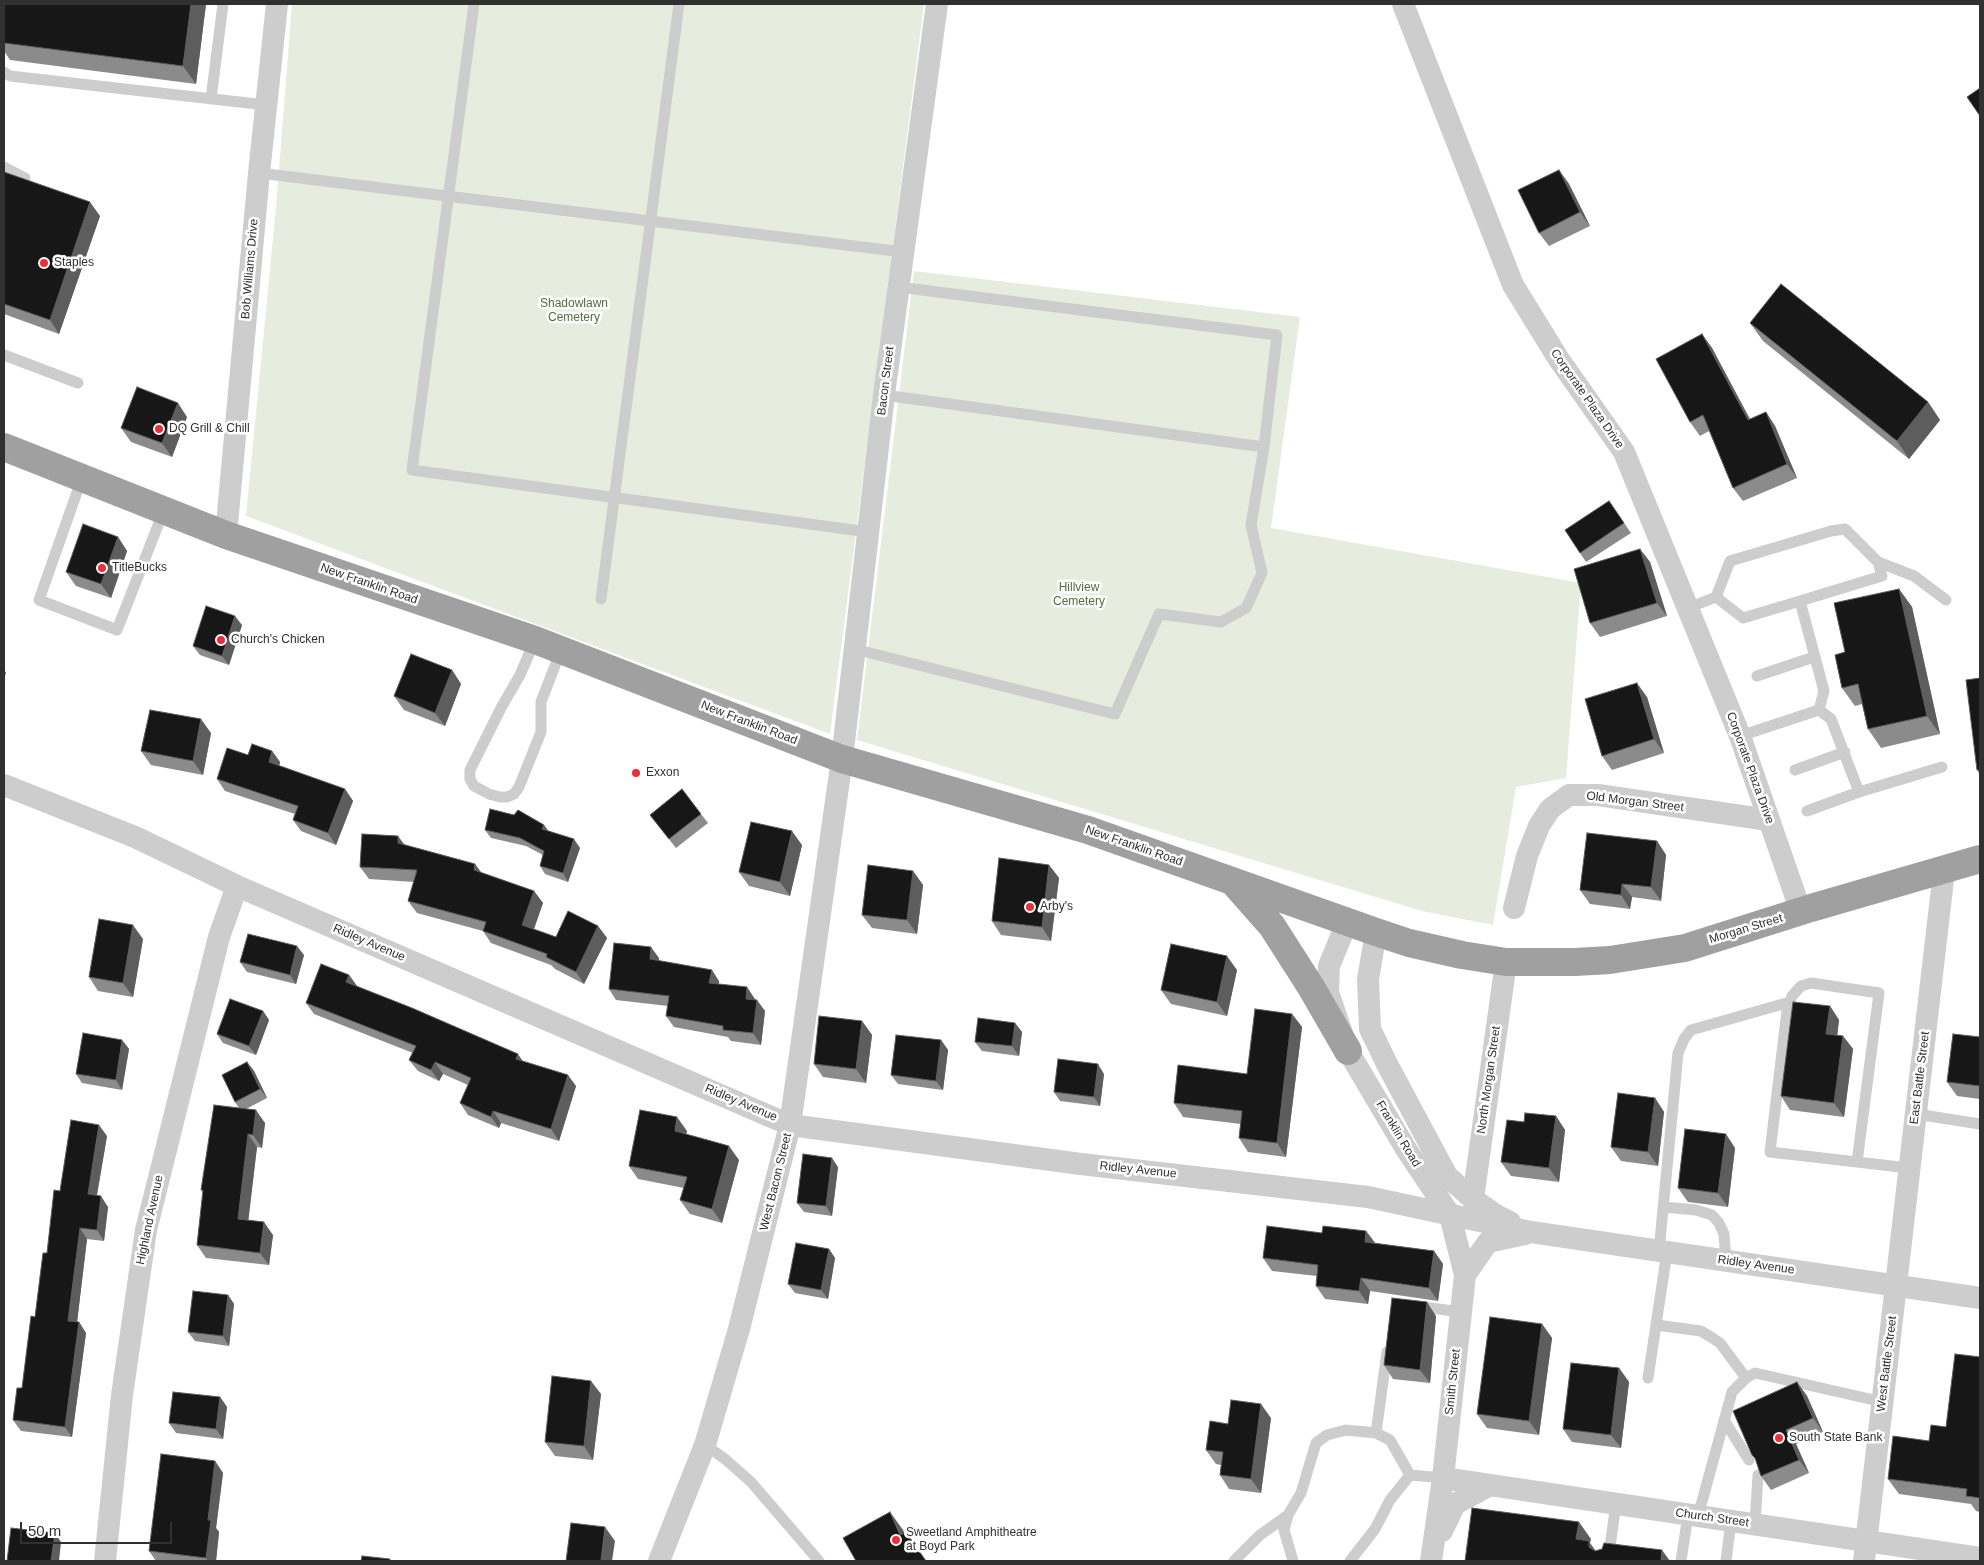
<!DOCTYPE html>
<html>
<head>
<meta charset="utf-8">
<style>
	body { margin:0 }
	#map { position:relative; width:1984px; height:1565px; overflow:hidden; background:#fff; font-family:Helvetica,sans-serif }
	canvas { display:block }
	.frame { position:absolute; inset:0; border:5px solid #303030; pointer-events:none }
	.scale { position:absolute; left:20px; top:1522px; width:152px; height:22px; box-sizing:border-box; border:2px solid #303030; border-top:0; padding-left:6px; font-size:15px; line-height:18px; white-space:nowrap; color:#303030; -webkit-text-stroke:4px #fff; paint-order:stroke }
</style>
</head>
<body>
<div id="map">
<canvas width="1984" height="1565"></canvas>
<div class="frame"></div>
<div class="scale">50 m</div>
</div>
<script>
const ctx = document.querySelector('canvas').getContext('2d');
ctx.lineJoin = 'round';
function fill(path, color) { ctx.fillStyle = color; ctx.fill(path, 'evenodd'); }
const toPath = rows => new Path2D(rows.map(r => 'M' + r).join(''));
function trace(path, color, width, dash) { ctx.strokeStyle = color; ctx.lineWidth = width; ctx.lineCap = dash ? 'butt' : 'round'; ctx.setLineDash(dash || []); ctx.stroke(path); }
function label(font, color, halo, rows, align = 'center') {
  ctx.font = font + ' Helvetica,sans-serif'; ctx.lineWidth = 5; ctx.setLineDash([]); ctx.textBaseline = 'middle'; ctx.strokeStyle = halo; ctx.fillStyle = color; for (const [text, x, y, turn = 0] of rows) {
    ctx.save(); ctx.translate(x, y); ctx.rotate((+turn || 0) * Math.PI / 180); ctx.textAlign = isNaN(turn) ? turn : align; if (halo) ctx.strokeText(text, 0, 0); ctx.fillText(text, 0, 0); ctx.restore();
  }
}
fill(toPath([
	[292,4,924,4,830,734,246,516,276,207],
	[914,271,1300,317,1271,528,1581,583,1566,778,1516,787,1493,925,1422,911,857,740]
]), '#e6edde');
trace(toPath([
	[474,4,412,470,868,532],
	[4,72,10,76,266,105],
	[211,99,223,4],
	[4,167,25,178],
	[259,173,903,252],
	[898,287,1277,335,1264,447],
	[4,355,78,383],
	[82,478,39,600,117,630,164,510],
	[1878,562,1914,576,1946,600],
	[1716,597,1743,618,1800,601],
	[601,599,679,4],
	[1688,608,1716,597,1730,561,1831,531,1845,529,1878,562,1882,576,1800,601,1824,691,1819,710],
	[535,640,520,675,502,706,470,770,470,779,474,786,489,794,500,797,507,797,514,794,519,787,541,732,541,702,561,650],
	[854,649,1115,714,1159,614,1221,622,1246,608,1262,573,1251,525,1264,447,884,395],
	[1757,676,1814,657],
	[1740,736,1819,710,1831,719,1859,792,1942,767],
	[1795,770,1845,752],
	[1807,811,1859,792],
	[1916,1114,1980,1124],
	[1857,1162,1879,993,1811,983,1801,986,1792,996,1787,1011,1770,1152,1909,1168],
	[1663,1207,1696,1210,1712,1215,1719,1223,1724,1234,1726,1261],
	[1659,1251,1678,1053,1684,1039,1691,1030,1790,1002],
	[1415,1306,1461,1312],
	[1656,1325,1701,1331,1711,1337,1720,1343,1746,1378],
	[1648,1378,1667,1252],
	[1724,1420,1749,1460],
	[1376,1433,1387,1352],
	[705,1445,725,1459,751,1482,819,1561],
	[1698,1516,1732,1392,1746,1378,1755,1373,1764,1375,1883,1402],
	[1755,1524,1758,1475],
	[1234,1561,1260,1535,1288,1515],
	[1293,1561,1284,1530,1288,1515,1301,1493,1316,1443,1327,1435,1346,1430,1376,1433,1390,1440,1410,1475,1443,1478],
	[1350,1561,1375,1529,1390,1500,1410,1475],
	[1608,1561,1616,1504],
	[1681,1561,1688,1515],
	[1726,1561,1731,1521]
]), '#cdcdcd', 11);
trace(toPath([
	[1403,4,1513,285,1558,358,1624,452,1740,736,1801,912],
	[226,535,259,173,277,4],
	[4,785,135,837,237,886,790,1125,1081,1164,1368,1197,1531,1232,1980,1298],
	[1514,908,1527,856,1539,826,1550,809,1569,795,1598,795,1769,820],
	[1347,922,1329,966,1328,992,1348,1051,1406,1149,1450,1215,1465,1275,1443,1478,1431,1561],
	[1376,932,1368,979,1370,1029,1388,1066,1447,1176,1473,1199,1496,1215,1510,1222],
	[1473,1199,1506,962],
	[1465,1275,1488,1242,1525,1234],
	[1443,1478,1980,1558],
	[1442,1531,1455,1504,1490,1485],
	[105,1561,122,1395,146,1230,219,937,237,886],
	[659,1561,705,1445,739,1329,790,1125,842,759,884,395,937,4],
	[1864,1561,1944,871]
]), '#cdcdcd', 22);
trace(toPath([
	[4,447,226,535,535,640,842,759,1088,830,1376,932,1409,943,1462,955,1506,962,1575,962,1610,960,1685,948,1811,908,1980,859],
	[1234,883,1272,926,1311,987,1348,1051]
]), '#a0a0a0', 28);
fill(toPath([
	[4,4,206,4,196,84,10,60,4,51],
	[1559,170,1569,184,1590,226,1549,246,1539,233],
	[4,172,100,216,59,334,4,314],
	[1750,323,1928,402,1940,420,1909,459,1763,341],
	[1702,334,1712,348,1750,419,1766,412,1775,426,1797,478,1743,501,1733,488,1709,431,1700,436,1690,422],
	[187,417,172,457,131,442,121,428],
	[1609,501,1631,533,1586,562,1565,530],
	[118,537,127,551,111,598,76,586,66,572],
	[1640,549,1650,562,1667,616,1600,637,1590,623],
	[1899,589,1912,607,1940,734,1881,748,1868,729,1862,704,1855,706,1842,688,1845,652],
	[242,625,229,665,200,655,193,646],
	[452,670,461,684,445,726,404,710,394,696],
	[1980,678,1980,775,1977,770],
	[1647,697,1664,753,1612,770,1602,756],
	[211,733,203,775,151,765,141,751],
	[272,751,280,762,279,766,345,789,353,801,336,845,301,831,293,820,295,814,225,791,217,779,248,755],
	[701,814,708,823,676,848,650,815],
	[485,830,549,831,580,848,568,882,545,874,540,866,543,855,526,846,491,838],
	[1657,841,1666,855,1661,901,1632,897,1630,909,1590,904,1580,890],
	[405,845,475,864,480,872,534,891,543,903,534,929,556,937,598,926,607,938,584,984,555,969,551,965,491,943,483,931,417,913,408,901,414,882,369,879,360,867],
	[802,845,790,896,749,886,739,872],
	[1049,865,1059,878,1051,941,1001,935,992,921],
	[913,871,923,885,917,934,872,928,862,915],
	[143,939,133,997,98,991,89,977],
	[304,955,296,984,247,972,240,962],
	[659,958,659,961,719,981,719,984,755,999,755,1000,765,1011,761,1045,731,1041,728,1037,674,1027,666,1016,668,1006,616,1000,609,989],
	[1237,970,1227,1016,1171,1004,1161,990],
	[349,975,357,986,523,1061,576,1086,559,1141,501,1123,499,1128,468,1115,460,1103,468,1085,443,1074,439,1081,418,1071,409,1060,413,1053,314,1014,306,1003],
	[1830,1006,1839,1020,1837,1035,1843,1036,1853,1049,1844,1117,1790,1110,1781,1096],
	[263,1011,269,1020,256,1055,223,1043,217,1034],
	[1292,1014,1302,1027,1286,1157,1248,1152,1239,1138,1241,1124,1183,1117,1174,1103,1247,1074],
	[862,1021,872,1035,866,1083,823,1077,814,1064],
	[1015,1023,1022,1032,1019,1056,982,1051,975,1042],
	[1980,1037,1980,1099,1957,1096,1947,1082],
	[122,1040,129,1049,122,1090,82,1083,76,1074],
	[941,1040,948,1050,943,1090,898,1084,891,1075],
	[247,1062,254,1071,267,1098,246,1109,265,1123,262,1148,257,1147,248,1220,273,1235,269,1265,206,1258,197,1245,203,1193,201,1190,239,1108,235,1102],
	[1104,1074,1100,1106,1060,1101,1054,1092],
	[1655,1098,1664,1112,1658,1166,1621,1161,1611,1147],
	[1556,1116,1565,1130,1559,1182,1511,1176,1501,1162,1524,1122],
	[687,1131,686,1134,739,1160,722,1223,690,1214,680,1200,684,1188,638,1179,629,1166],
	[107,1136,97,1196,108,1207,104,1241,87,1239,77,1322,79,1322,86,1333,72,1437,21,1431,13,1420,22,1388,35,1317,60,1191],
	[1735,1148,1728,1207,1688,1202,1678,1188],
	[838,1167,832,1216,804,1212,797,1203],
	[1366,1231,1375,1243,1434,1251,1443,1264,1438,1301,1370,1291,1368,1304,1325,1299,1316,1286,1317,1276,1272,1271,1263,1258,1322,1233],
	[829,1249,835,1258,828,1299,795,1293,788,1284],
	[228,1295,234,1304,229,1346,195,1341,188,1332],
	[1436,1316,1430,1383,1393,1379,1384,1365],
	[1542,1324,1552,1338,1539,1435,1487,1428,1477,1414],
	[1980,1357,1980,1512,1976,1511,1971,1504,1899,1494,1888,1479,1929,1441,1946,1427],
	[1619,1368,1629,1382,1621,1448,1572,1442,1563,1429],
	[1797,1382,1807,1396,1823,1432,1796,1444,1809,1473,1771,1490,1761,1476,1756,1460,1752,1455],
	[601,1394,593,1460,555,1456,545,1442],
	[220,1397,227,1407,223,1439,176,1433,169,1423],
	[1271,1418,1261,1493,1229,1489,1220,1475,1221,1465,1216,1464,1206,1450],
	[215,1461,223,1473,216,1528,219,1532,216,1561,156,1561,149,1551]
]), '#8b8b8b');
fill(toPath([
	[191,4,206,4,196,84,183,66],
	[1559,170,1569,184,1590,226,1580,212],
	[90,202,100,216,59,334,50,320],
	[1702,334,1712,348,1757,433,1748,420],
	[1928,402,1940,420,1909,459,1897,441],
	[178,403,187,417,172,457,162,443],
	[1766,412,1775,426,1797,478,1787,464],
	[118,537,127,551,111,598,101,584],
	[1640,549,1650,562,1667,616,1657,603],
	[1899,589,1912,607,1940,734,1927,716],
	[235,616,242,625,229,665,222,656],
	[4,669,6,673,4,678],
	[452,670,461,684,445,726,435,713],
	[1637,683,1647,697,1664,753,1654,739],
	[201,719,211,733,203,775,193,761],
	[272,751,280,762,277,774,269,762],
	[345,789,353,801,336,845,328,833],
	[544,825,550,833,542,829],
	[792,831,802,845,790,896,780,882],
	[398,836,407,848,398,843],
	[574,839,580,848,568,882,563,873],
	[1657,841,1666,855,1661,901,1651,887],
	[475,864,484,876,474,870],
	[1049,865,1059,878,1051,941,1042,927],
	[913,871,923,885,917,934,907,920],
	[1622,884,1632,897,1630,909,1621,895],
	[534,891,543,903,531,937,522,925],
	[133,925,143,939,133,997,123,983],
	[598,926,607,938,584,984,576,972],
	[297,946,304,955,296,984,290,975],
	[651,947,659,958,657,971,650,959],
	[1227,956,1237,970,1227,1016,1217,1002],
	[712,970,719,981,717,994,709,983],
	[349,975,357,986,346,982],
	[747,987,755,999,754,1010,746,999],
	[757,1000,765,1011,761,1045,753,1033],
	[1830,1006,1839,1020,1836,1047,1826,1034],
	[263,1011,269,1020,256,1055,249,1046],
	[1292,1014,1302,1027,1286,1157,1277,1143],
	[862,1021,872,1035,866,1083,856,1069],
	[1015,1023,1022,1032,1019,1056,1012,1046],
	[1843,1036,1853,1049,1844,1117,1834,1103],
	[122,1040,129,1049,122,1090,116,1080],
	[941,1040,948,1050,943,1090,936,1081],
	[518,1054,526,1066,516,1059],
	[247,1062,254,1071,267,1098,260,1089],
	[435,1062,443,1074,439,1081,431,1070],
	[1098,1064,1104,1074,1100,1106,1094,1097],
	[568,1075,576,1086,559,1141,551,1129],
	[1655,1098,1664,1112,1658,1166,1648,1152],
	[256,1110,265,1123,262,1148,253,1135],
	[493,1111,501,1123,499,1128,491,1117],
	[1556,1116,1565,1130,1559,1182,1549,1168],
	[677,1117,687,1131,684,1145,675,1131],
	[99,1125,107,1136,95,1205,88,1194],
	[248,1134,257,1147,247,1232,238,1219],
	[1726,1134,1735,1148,1728,1207,1718,1193],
	[729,1146,739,1160,722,1223,712,1209],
	[832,1158,838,1167,832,1216,826,1206],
	[101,1196,108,1207,104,1241,97,1230],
	[264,1222,273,1235,269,1265,260,1253],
	[80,1228,87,1239,76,1331,68,1321],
	[1366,1231,1376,1244,1365,1242],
	[829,1249,835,1258,828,1299,821,1290],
	[1434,1251,1443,1264,1438,1301,1429,1288],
	[1361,1278,1370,1291,1368,1304,1359,1291],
	[228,1295,234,1304,229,1346,223,1336],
	[1427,1302,1436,1316,1430,1383,1420,1370],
	[79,1322,86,1333,72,1437,65,1427],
	[1542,1324,1552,1338,1539,1435,1529,1421],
	[1619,1368,1629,1382,1621,1448,1611,1435],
	[591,1381,601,1394,593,1460,584,1446],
	[1797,1382,1807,1396,1823,1432,1813,1418],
	[220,1397,227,1407,223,1439,216,1429],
	[1261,1404,1271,1418,1261,1493,1251,1479],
	[1786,1430,1796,1444,1809,1473,1799,1460],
	[215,1461,223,1473,216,1528,219,1532,216,1561,208,1561,206,1558,208,1520],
	[890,1512,903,1530,913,1553,900,1535],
	[1579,1522,1591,1539,1590,1543,1601,1558,1576,1539],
	[605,1527,615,1541,612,1561,601,1561],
	[55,1533,61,1542,59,1561,51,1561],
	[1662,1550,1670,1561,1661,1561]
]), '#5d5d5d');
const building = toPath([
	[4,4,191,4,183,66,4,43,4,4],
	[1980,88,1980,116,1967,97,1980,88],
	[1559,170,1580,212,1539,233,1518,190,1559,170],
	[4,172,90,202,50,320,4,304,4,172],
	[1781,284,1928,402,1897,441,1750,323,1781,284],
	[1702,334,1748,420,1766,412,1787,464,1733,488,1703,415,1690,422,1656,359,1702,334],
	[137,387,178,403,162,443,121,428,137,387],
	[1609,501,1624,523,1580,553,1565,530,1609,501],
	[83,524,118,537,101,584,66,572,83,524],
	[1640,549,1657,603,1590,623,1574,569,1640,549],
	[1899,589,1927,716,1868,729,1858,684,1842,688,1835,655,1845,652,1834,603,1899,589],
	[206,606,235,616,222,656,193,646,206,606],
	[411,654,452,670,435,713,394,696,411,654],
	[1980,678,1980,770,1977,770,1966,680,1980,678],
	[1637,683,1654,739,1602,756,1585,699,1637,683],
	[150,710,201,719,193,761,141,751,150,710],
	[252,744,272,751,269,762,345,789,328,833,293,820,298,806,217,779,227,748,248,755,252,744],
	[682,789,701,814,669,839,650,815,682,789],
	[490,809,514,815,518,810,544,825,542,829,574,839,563,873,540,866,544,851,520,838,485,830,490,809],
	[751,822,792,831,780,882,739,872,751,822],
	[1587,833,1657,841,1651,887,1622,884,1621,895,1580,890,1587,833],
	[362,834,398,836,398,843,475,864,474,870,534,891,522,925,556,937,568,911,598,926,576,972,546,957,547,954,483,931,486,922,408,901,417,870,360,867,362,834],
	[999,858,1049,865,1042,927,992,921,999,858],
	[868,865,913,871,907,920,862,915,868,865],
	[99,919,133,925,123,983,89,977,99,919],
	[248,934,297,946,290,975,240,962,248,934],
	[614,943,651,947,650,959,712,970,709,983,747,987,746,999,757,1000,753,1033,723,1030,723,1026,666,1016,669,996,609,989,614,943],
	[1171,944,1227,956,1217,1002,1161,990,1171,944],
	[321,964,349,975,346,982,412,1008,518,1054,516,1059,568,1075,551,1129,493,1111,491,1117,460,1103,471,1078,435,1062,431,1070,409,1060,416,1046,306,1003,321,964],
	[230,999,263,1011,249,1046,217,1034,230,999],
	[1793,1002,1830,1006,1826,1034,1843,1036,1834,1103,1781,1096,1793,1002],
	[1255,1009,1292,1014,1277,1143,1239,1138,1242,1111,1174,1103,1178,1065,1247,1074,1255,1009],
	[819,1016,862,1021,856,1069,814,1064,819,1016],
	[978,1018,1015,1023,1012,1046,975,1042,978,1018],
	[83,1033,122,1040,116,1080,76,1074,83,1033],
	[1953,1034,1980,1037,1980,1086,1947,1082,1953,1034],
	[896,1035,941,1040,936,1081,891,1075,896,1035],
	[1058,1059,1098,1064,1094,1097,1054,1092,1058,1059],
	[247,1062,260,1089,235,1102,222,1075,247,1062],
	[1618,1093,1655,1098,1648,1152,1611,1147,1618,1093],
	[214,1105,256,1110,253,1135,248,1134,238,1219,264,1222,260,1253,197,1245,203,1190,201,1190,214,1105],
	[640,1110,677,1117,675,1131,729,1146,712,1209,680,1200,687,1177,629,1166,640,1110],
	[1525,1113,1556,1116,1549,1168,1501,1162,1507,1120,1524,1122,1525,1113],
	[71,1120,99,1125,88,1194,101,1196,97,1230,80,1228,68,1321,79,1322,65,1427,13,1420,17,1388,22,1388,31,1316,35,1317,43,1253,47,1253,54,1190,60,1191,71,1120],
	[1685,1129,1726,1134,1718,1193,1678,1188,1685,1129],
	[803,1154,832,1158,826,1206,797,1203,803,1154],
	[1267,1226,1322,1233,1323,1226,1366,1231,1365,1242,1434,1251,1429,1288,1361,1278,1359,1291,1316,1286,1318,1265,1263,1258,1267,1226],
	[796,1243,829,1249,821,1290,788,1284,796,1243],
	[193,1291,228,1295,223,1336,188,1332,193,1291],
	[1392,1298,1427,1302,1420,1370,1384,1365,1392,1298],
	[1490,1317,1542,1324,1529,1421,1477,1414,1490,1317],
	[1955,1354,1980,1357,1980,1498,1966,1496,1967,1489,1888,1479,1893,1436,1929,1441,1931,1425,1946,1427,1955,1354],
	[1571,1363,1619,1368,1611,1435,1563,1429,1571,1363],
	[552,1376,591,1381,584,1446,545,1442,552,1376],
	[1797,1382,1813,1418,1786,1430,1799,1460,1761,1476,1755,1458,1752,1455,1733,1411,1797,1382],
	[173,1392,220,1397,216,1429,169,1423,173,1392],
	[1231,1400,1261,1404,1251,1479,1220,1475,1223,1452,1206,1450,1210,1421,1228,1424,1231,1400],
	[161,1454,215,1461,208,1520,211,1520,206,1558,149,1551,161,1454],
	[1472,1508,1579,1522,1576,1539,1589,1541,1589,1547,1595,1551,1602,1549,1604,1543,1662,1550,1661,1561,1465,1561,1472,1508],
	[890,1512,900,1535,906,1532,926,1561,856,1561,843,1538,890,1512],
	[571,1523,605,1527,601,1561,566,1561,571,1523],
	[11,1528,55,1533,51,1561,7,1561,11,1528],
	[362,1556,390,1559,390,1561,361,1561,362,1556]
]);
fill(building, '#171717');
trace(building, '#5d5d5d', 1);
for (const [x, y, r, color] of [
	[44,263,5,"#ea2f3b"],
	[159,429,5,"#ea2f3b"],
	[102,568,5,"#ea2f3b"],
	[221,640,5,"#ea2f3b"],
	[636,773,5,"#ea2f3b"],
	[1030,907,5,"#ea2f3b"],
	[1779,1438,5,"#ea2f3b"],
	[896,1540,5,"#ea2f3b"]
]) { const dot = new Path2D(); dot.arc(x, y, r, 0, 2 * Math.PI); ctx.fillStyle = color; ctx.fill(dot); trace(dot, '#fff', 2); }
label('12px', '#303030', '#fff', [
	["Staples",54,263],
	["DQ Grill & Chill",169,429],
	["TitleBucks",112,568],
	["Church's Chicken",231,640],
	["Exxon",646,773],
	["Arby's",1040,907],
	["South State Bank",1789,1438],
	["Sweetland Amphitheatre",906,1533],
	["at Boyd Park",906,1547]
], 'left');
label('12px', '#303030', '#fff', [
	["Bob Williams Drive",250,269,-85],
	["Bacon Street",886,381,-83],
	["Corporate Plaza Drive",1587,399,55],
	["New Franklin Road",369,584,19],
	["New Franklin Road",749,723,21],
	["Corporate Plaza Drive",1750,768,70],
	["Old Morgan Street",1635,802,7],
	["New Franklin Road",1134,846,19],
	["Morgan Street",1746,929,-17],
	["Ridley Avenue",369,943,23],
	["East Battle Street",1920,1078,-83],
	["North Morgan Street",1489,1080,-82],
	["Ridley Avenue",741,1103,23],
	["Franklin Road",1398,1134,59],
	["Ridley Avenue",1138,1170,6],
	["West Bacon Street",776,1182,-76],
	["Highland Avenue",150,1220,-78],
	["Ridley Avenue",1756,1265,8],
	["West Battle Street",1887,1364,-83],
	["Smith Street",1453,1382,-84],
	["Church Street",1712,1518,8]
]);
label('12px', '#526d3b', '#fff', [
	["Shadowlawn",574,304],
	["Cemetery",574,318],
	["Hillview",1079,588],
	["Cemetery",1079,602]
]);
</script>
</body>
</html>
